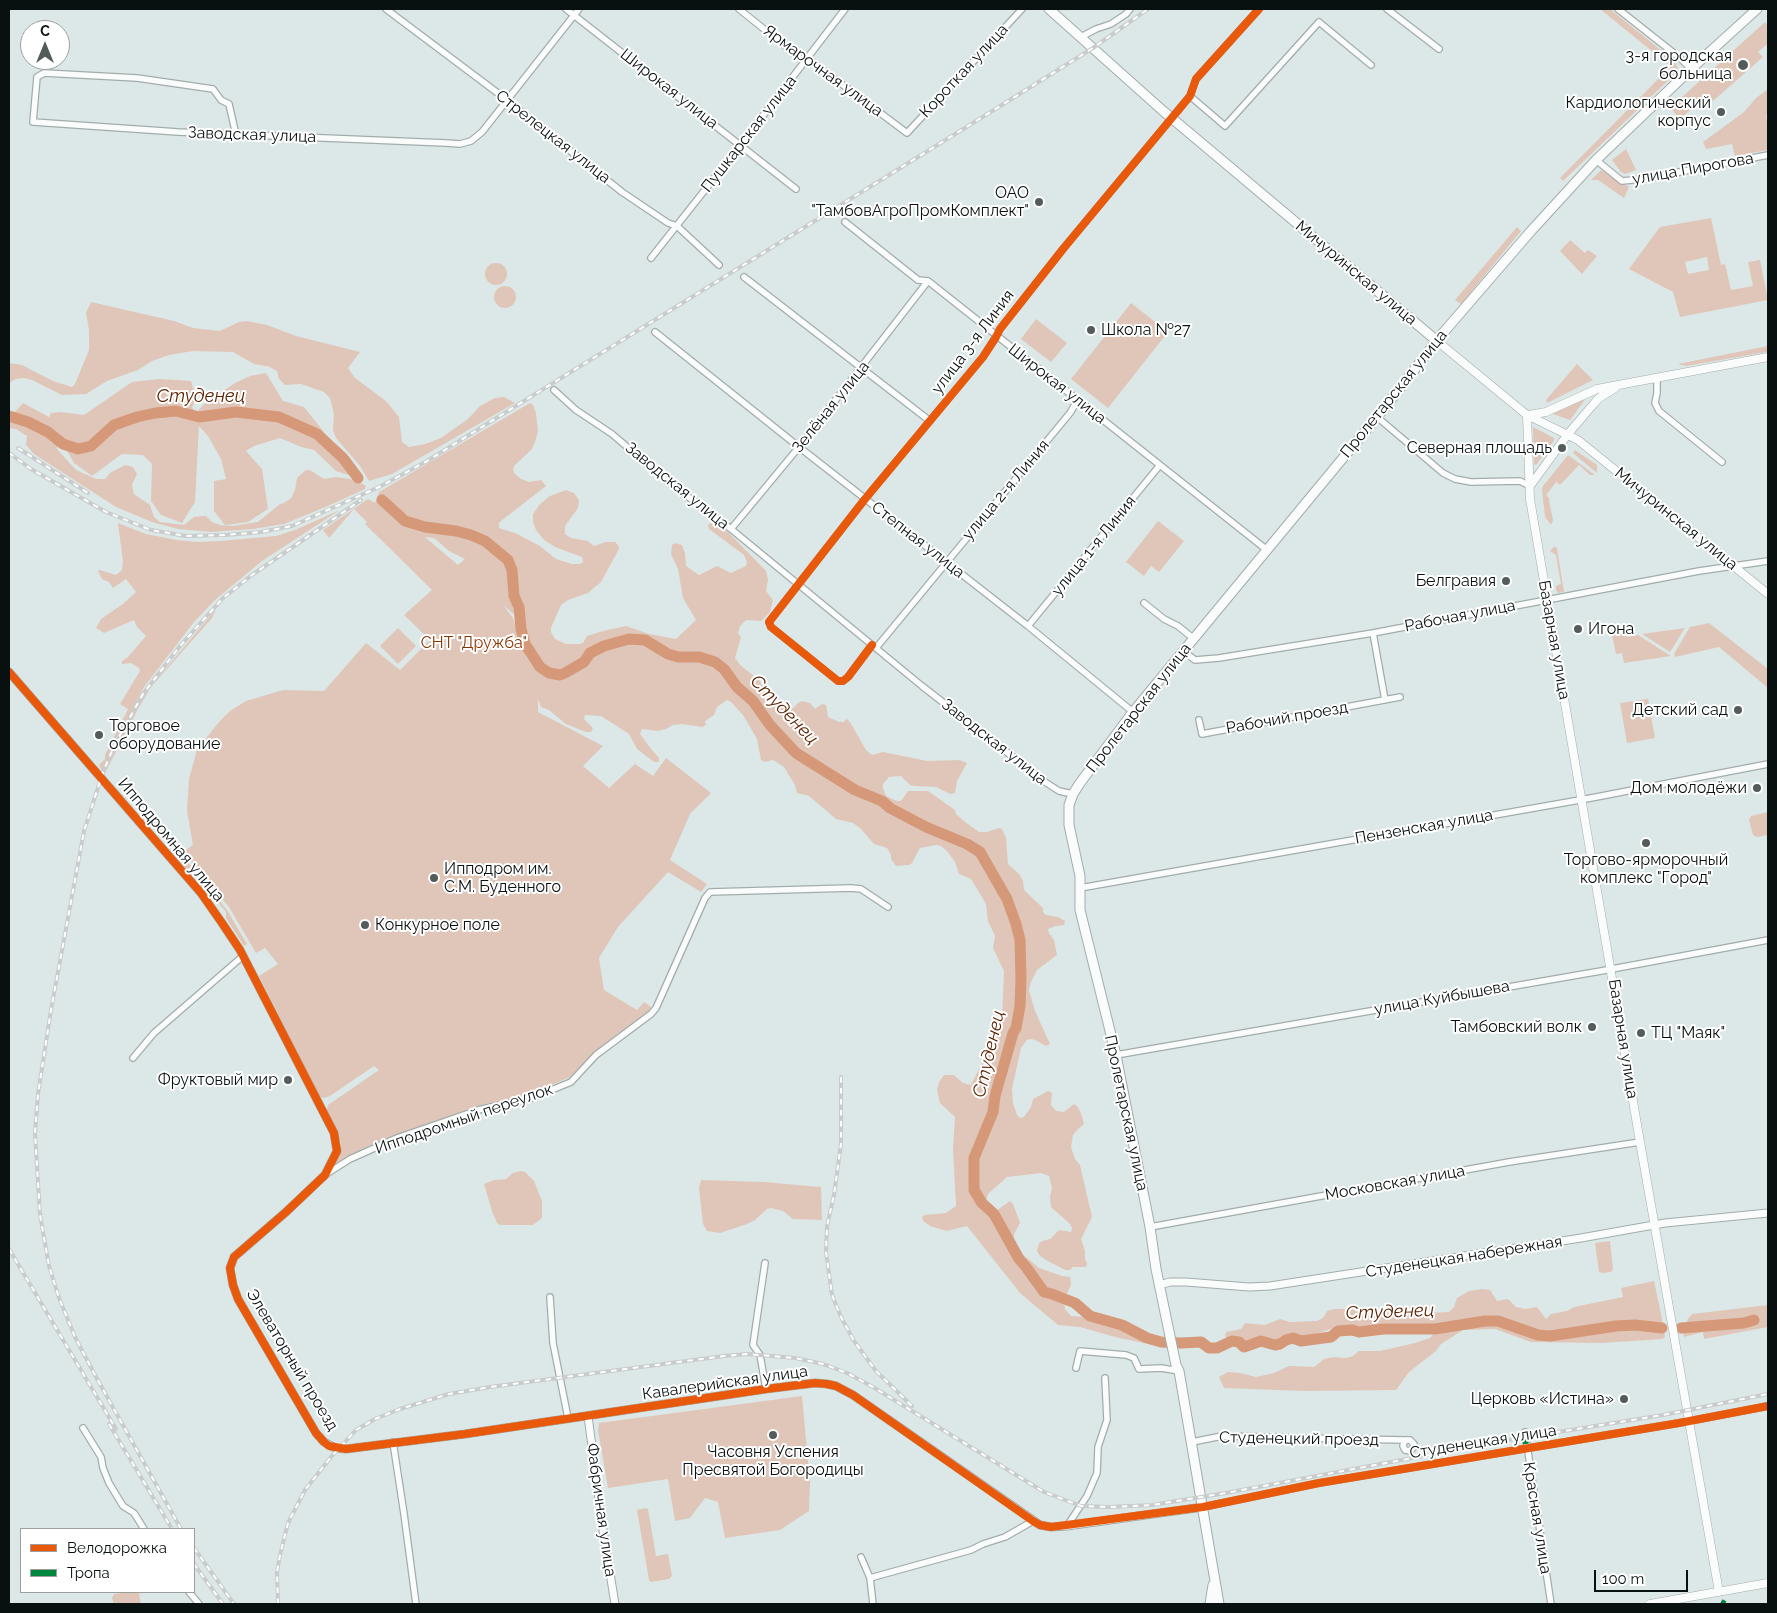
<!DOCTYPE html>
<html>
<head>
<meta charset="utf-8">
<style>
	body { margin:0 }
	#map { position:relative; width:1777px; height:1613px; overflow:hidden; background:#dce8e7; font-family:Raleway,sans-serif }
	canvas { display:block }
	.frame { position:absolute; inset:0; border:10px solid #091010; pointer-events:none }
	.legend { position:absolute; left:20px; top:1528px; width:175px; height:65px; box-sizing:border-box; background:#fff; border:1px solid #9d9f9f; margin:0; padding:6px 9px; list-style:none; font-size:15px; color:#091010 }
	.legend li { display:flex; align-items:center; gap:10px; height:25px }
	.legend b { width:25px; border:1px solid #9d9f9f }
	.north { position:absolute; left:20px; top:20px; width:50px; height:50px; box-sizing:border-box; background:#fff; border:1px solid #9d9f9f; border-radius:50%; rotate:0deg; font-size:14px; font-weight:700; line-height:20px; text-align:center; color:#091010 }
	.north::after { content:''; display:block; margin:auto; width:18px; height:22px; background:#535c5b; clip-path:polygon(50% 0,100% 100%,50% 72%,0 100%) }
	.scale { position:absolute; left:1594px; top:1570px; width:94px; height:22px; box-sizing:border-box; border:2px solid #091010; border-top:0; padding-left:6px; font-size:15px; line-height:18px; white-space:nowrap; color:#091010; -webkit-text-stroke:4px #fff; paint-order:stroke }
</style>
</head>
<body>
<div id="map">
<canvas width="1777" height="1613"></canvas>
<div class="frame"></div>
<ul class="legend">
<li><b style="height:6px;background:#e8590c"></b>Велодорожка</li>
<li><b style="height:6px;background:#00873e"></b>Тропа</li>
</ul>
<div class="north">С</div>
<div class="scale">100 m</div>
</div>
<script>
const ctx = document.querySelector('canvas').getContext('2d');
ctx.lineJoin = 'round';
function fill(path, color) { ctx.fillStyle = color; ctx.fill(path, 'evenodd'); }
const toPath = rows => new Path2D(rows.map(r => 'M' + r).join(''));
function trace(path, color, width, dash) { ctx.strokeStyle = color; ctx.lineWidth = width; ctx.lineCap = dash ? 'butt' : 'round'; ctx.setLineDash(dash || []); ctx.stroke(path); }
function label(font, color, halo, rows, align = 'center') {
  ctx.font = font + ' Raleway,sans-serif'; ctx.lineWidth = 4; ctx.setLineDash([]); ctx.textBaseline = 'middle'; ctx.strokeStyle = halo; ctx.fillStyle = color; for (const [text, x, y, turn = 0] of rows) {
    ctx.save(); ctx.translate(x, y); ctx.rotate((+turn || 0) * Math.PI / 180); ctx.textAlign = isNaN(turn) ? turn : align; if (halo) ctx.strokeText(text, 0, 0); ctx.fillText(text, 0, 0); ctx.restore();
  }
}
fill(toPath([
	[1600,9,1610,9,1673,60,1669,65],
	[1765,22,1768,26,1768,43,1758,52,1763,57,1713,101,1707,95,1679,120,1671,107],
	[1675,62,1678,69,1676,73,1563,181,1560,178],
	[1768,89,1768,113,1766,115,1768,129,1768,150,1735,156,1732,144,1706,149,1703,142,1744,112,1756,98],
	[1626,149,1636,170,1625,174,1621,172,1612,160],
	[1601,170,1629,187,1624,198,1598,180,1591,180],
	[1711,218,1721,265,1725,264,1731,290,1753,286,1748,262,1760,260,1768,300,1680,317,1673,292,1629,269,1660,227],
	[1707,257,1709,270,1688,274,1685,262],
	[1517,227,1521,231,1461,304,1455,300],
	[1570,240,1585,253,1588,250,1597,256,1582,274,1560,251],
	'485 274a11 11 0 1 1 22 0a11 11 0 1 1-22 0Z',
	'494 297a11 11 0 1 1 22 0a11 11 0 1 1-22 0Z',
	[91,302,174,321,193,328,220,331,239,322,247,321,267,325,296,336,360,352,348,368,355,378,386,401,399,417,402,442,409,447,425,444,441,438,468,419,480,406,495,398,504,397,515,403,392,474,369,481,360,466,336,438,333,430,334,414,330,398,324,392,301,384,285,385,279,379,277,371,270,367,254,364,233,352,193,351,169,355,152,361,138,370,107,381,86,394,62,395,32,380,24,378,16,379,9,383,9,363,22,365,53,381,72,387,75,384,89,350,89,330,86,313],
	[1131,303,1168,332,1108,408,1071,379],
	[1036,319,1067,343,1051,362,1021,339],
	[1768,346,1768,351,1766,352,1686,366,1678,364],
	[1577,364,1593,380,1547,403,1546,400],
	[266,373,283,401,304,407,328,437,351,459,358,478,336,471,314,450,301,447,280,438,254,446,246,451,262,469,268,509,248,522,225,525,214,511,214,481,226,479,221,459,208,436,199,426,195,502,182,523,161,515,151,501,152,464,143,455,122,454,92,476,74,463,63,444,57,440,57,449,76,470,96,479,105,479,110,473,125,465,133,467,137,474,132,485,134,494,150,505,154,517,160,522,184,525,194,517,202,516,206,516,212,522,220,525,233,526,258,522,280,504,284,503,291,498,295,490,297,478,306,470,310,470,324,479,336,477,356,480,366,486,365,489,328,506,284,524,253,529,211,532,178,529,152,522,116,507,34,454,26,445,27,436,16,429,9,428,9,411,13,414,23,403,49,417,51,413,61,412,84,415,132,382,159,379,191,381,196,398,192,408,197,412,204,404,235,383,250,376],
	[1587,397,1570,420,1553,414,1553,413],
	[530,403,533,405,536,413,538,431,535,442,532,449,514,466,513,470,515,474,521,479,529,482,541,480,546,486,501,521,499,523,499,528,515,533,540,546,556,559,572,564,580,564,583,562,582,557,555,547,544,540,536,530,533,522,533,514,540,504,550,496,566,490,574,493,579,500,578,508,565,526,565,534,571,538,588,541,594,546,606,542,615,542,618,545,619,549,601,582,588,593,568,600,561,605,551,628,551,632,555,639,566,644,579,644,583,643,587,636,603,631,626,626,649,634,676,639,696,620,683,598,678,569,671,554,672,545,675,543,682,545,685,553,686,566,699,575,717,566,731,573,746,566,747,562,744,555,709,529,708,525,711,523,729,533,766,571,768,579,766,591,773,600,770,612,761,621,746,620,740,626,738,633,741,637,735,658,740,665,759,680,765,691,765,699,767,703,770,705,778,702,792,709,798,703,802,701,810,703,815,709,822,704,826,705,828,717,839,722,843,722,847,719,850,722,866,750,872,755,883,752,927,761,960,760,967,763,957,781,955,793,950,794,936,787,914,786,910,785,901,776,889,777,883,784,883,788,886,796,897,801,901,801,908,791,928,791,955,810,956,814,965,822,979,832,987,832,999,828,1002,829,1006,838,1008,864,1019,874,1023,881,1024,890,1043,908,1043,912,1046,915,1058,917,1065,921,1064,925,1056,926,1048,929,1049,933,1054,940,1057,955,1037,970,1031,982,1029,990,1035,1011,1050,1044,1046,1046,1035,1040,1031,1039,1027,1040,1021,1048,1012,1089,1013,1103,1017,1115,1020,1118,1024,1117,1031,1107,1033,1099,1048,1091,1052,1093,1051,1105,1056,1111,1064,1112,1074,1104,1077,1106,1081,1113,1084,1124,1078,1129,1073,1135,1071,1147,1075,1159,1080,1165,1092,1217,1081,1239,1085,1251,1085,1259,1087,1263,1086,1267,1073,1267,1070,1270,1065,1270,1046,1260,1039,1255,1037,1251,1039,1243,1042,1241,1050,1239,1059,1230,1071,1232,1072,1228,1070,1224,1051,1207,1050,1196,1052,1188,1049,1176,1041,1173,1007,1177,988,1194,984,1208,985,1211,993,1213,1010,1201,1013,1204,1020,1223,1014,1234,1014,1238,1021,1253,1039,1268,1062,1276,1070,1277,1071,1285,1064,1300,1065,1309,1071,1316,1083,1317,1091,1314,1099,1315,1144,1339,1144,1343,1115,1337,1080,1327,1058,1325,1020,1293,967,1226,947,1231,930,1226,923,1221,922,1217,925,1215,946,1213,956,1206,953,1149,955,1117,940,1103,937,1090,939,1082,944,1075,954,1075,963,1083,971,1085,998,1031,1002,1017,1004,971,993,948,995,936,988,921,986,904,971,879,959,874,955,862,947,851,941,846,936,845,920,848,912,863,909,865,896,866,891,859,891,855,887,848,874,844,860,828,853,823,836,819,809,796,797,793,795,785,784,767,773,760,765,762,761,760,757,739,743,715,731,702,727,700,717,707,714,715,705,721,706,725,702,727,682,724,673,725,666,729,658,731,642,729,640,734,651,749,659,758,659,762,654,762,637,749,629,734,601,716,585,715,584,719,593,728,591,732,586,732,566,724,549,710,541,707,538,699,538,712,603,746,583,766,609,788,635,764,653,776,666,758,711,793,690,814,670,860,707,884,701,892,668,872,618,927,599,958,604,990,637,1010,644,1002,651,1007,648,1012,609,1041,570,1077,533,1093,456,1115,411,1130,375,1143,336,1163,340,1153,341,1142,327,1110,328,1105,379,1070,374,1066,330,1096,324,1098,319,1096,259,976,278,964,265,948,256,953,229,907,183,852,193,845,187,811,189,779,197,750,218,723,230,711,246,701,283,690,324,691,366,643,400,670,430,640,404,615,432,590,365,524,367,522,354,509,329,538,323,530,368,499,375,503,379,492],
	[425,537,434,538,449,551,465,559,458,565],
	[503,605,516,616,529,658,519,637,513,618],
	[1533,427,1554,438,1554,441,1536,465,1534,464],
	[1575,450,1597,465,1597,473,1573,453],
	[1568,455,1595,475,1590,475,1579,465,1560,485,1556,482,1546,495,1550,499,1549,501,1553,520,1551,525,1545,517,1542,490,1543,486],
	[340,510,262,561,215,600,194,622,144,687,121,731,102,771,99,765,105,759,105,755,128,709,120,704,140,671,139,668,131,663,122,664,122,661,128,657,146,636,137,627,134,620,104,633,96,628,101,619,123,604,136,592,126,579,113,588,109,582,102,579,98,571,100,570,116,575,122,570,123,562,118,523,146,534,177,540,198,542,220,541,276,536,295,530],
	[1158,521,1184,541,1159,572,1151,566,1144,576,1126,562],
	[1554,547,1557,548,1564,592,1558,593,1556,590,1556,586,1561,584,1556,555,1550,551],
	[216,609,212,618,151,687,138,709,105,773,104,772,117,744,146,692],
	[1709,623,1768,669,1768,688,1719,647,1675,657,1674,654,1690,627],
	[398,628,416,646,398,664,380,646],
	[1685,628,1670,652,1642,634],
	[1626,632,1627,637,1638,635,1671,656,1624,663,1622,653,1616,654,1612,635],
	[1648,699,1655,738,1627,743,1620,703],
	[1768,812,1768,835,1757,837,1753,835,1749,820,1751,816],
	[187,861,227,910,247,944,244,946,226,918,226,912,191,868,186,869,182,864],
	[521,1171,525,1172,534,1181,542,1201,542,1218,533,1225,500,1225,497,1223,492,1211,484,1184,494,1180,506,1179,513,1173],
	[701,1180,763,1182,821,1187,822,1220,793,1219,783,1211,771,1208,767,1209,755,1220,747,1224,720,1233,707,1231,703,1224,699,1188],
	[1610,1241,1613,1269,1611,1272,1602,1273,1599,1272,1595,1243],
	[1654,1281,1662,1319,1665,1337,1662,1339,1602,1343,1531,1342,1495,1329,1463,1330,1441,1344,1436,1351,1409,1372,1396,1390,1305,1391,1224,1388,1219,1377,1228,1372,1240,1373,1256,1377,1274,1373,1289,1366,1314,1367,1324,1359,1334,1357,1346,1358,1353,1356,1359,1351,1380,1351,1415,1343,1430,1338,1435,1332,1433,1327,1428,1325,1367,1328,1340,1326,1315,1334,1281,1340,1259,1337,1242,1341,1228,1340,1225,1336,1226,1332,1241,1329,1245,1323,1265,1325,1280,1319,1290,1322,1317,1321,1323,1318,1327,1311,1334,1309,1352,1309,1370,1317,1394,1312,1410,1314,1449,1312,1454,1307,1457,1298,1469,1291,1482,1289,1490,1290,1497,1301,1508,1299,1516,1307,1525,1309,1537,1307,1546,1319,1551,1314,1567,1311,1574,1307,1623,1297,1621,1288],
	[1768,1305,1768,1327,1704,1339,1703,1332,1684,1337,1683,1333,1690,1330,1687,1320,1692,1314],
	[802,1396,810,1483,809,1511,780,1530,725,1538,718,1502,705,1498,690,1518,675,1521,668,1479,608,1488,598,1430,599,1423],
	[646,1508,648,1509,656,1556,668,1554,672,1576,669,1579,651,1582,649,1580,637,1510],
	[128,1592,139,1593,141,1604,114,1604,112,1598,114,1594]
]), '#e0c6b8');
trace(toPath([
	[9,416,28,422,48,432,63,444,78,449,91,446,114,425,137,417,155,413,176,411,199,417,236,412,279,417,317,434,343,458,358,478],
	[382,500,405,521,425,527,456,531,471,535,485,541,508,560,512,570,514,596,519,607,521,629,525,644,540,667,549,673,560,675,565,673,584,662,590,653,604,646,629,639,645,640,668,654,678,657,699,657,715,662,724,669,737,687,753,701,770,725,796,753,855,790,882,801,890,808,926,827,967,844,980,852,1007,899,1016,924,1020,940,1021,979,1020,1006,1016,1028,1013,1033,995,1096,993,1112,974,1158,974,1190,982,1203,994,1214,1019,1259,1026,1267,1044,1292,1052,1294,1075,1303,1090,1316,1122,1325,1147,1338,1161,1342,1181,1343,1201,1342,1209,1348,1217,1348,1232,1341,1239,1342,1244,1347,1261,1341,1275,1345,1280,1344,1286,1340,1293,1338,1301,1341,1331,1337,1338,1331,1352,1330,1359,1332,1383,1329,1435,1329,1485,1321,1498,1321,1538,1335,1550,1336,1616,1326,1635,1325,1662,1328],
	[1681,1328,1744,1323,1754,1320]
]), '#d5997a', 11);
const minor = toPath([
	[386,9,499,94,622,192,668,223,677,226,719,265],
	[566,9,796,189],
	[739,9,805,62,811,61,907,133,1022,9],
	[1387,9,1439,49],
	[1618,9,1680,58,1691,69],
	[1081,37,1096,29,1111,24,1126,14,1130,9],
	[1190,96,1225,126,1319,22,1371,65],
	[236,135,229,104,221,100,213,89,137,78,44,73,37,77,33,122,178,132,446,143,460,144,471,141,482,132,579,9],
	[1596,160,1622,181,1643,179,1768,155],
	[845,222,918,280,928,281,1267,550],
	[651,258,735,152,845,9],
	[744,277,930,421],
	[655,332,799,447,1028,626,1133,712],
	[1657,378,1657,393,1655,403,1659,411,1722,462],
	[554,390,576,410,612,434,667,481,731,529,922,686,1045,782,1059,791,1073,794],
	[1377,417,1443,473,1455,479,1471,482,1520,481,1530,486],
	[731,529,799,447,928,281],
	[1144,603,1164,619,1178,626,1194,639],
	[1028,626,1160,465],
	[1373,633,1385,700],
	[872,645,848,677,843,681,838,681,771,627,769,622,865,499,983,357,996,337,1000,329,1063,249,1190,96,1196,79,1259,9],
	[876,648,1070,413,1077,401],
	[1183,651,1195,660,1219,658,1373,633,1699,571,1768,561],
	[1199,720,1202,734,1400,697],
	[1080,888,1591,798,1768,764],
	[1116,1055,1601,971,1768,940],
	[133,1058,154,1033,243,956],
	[325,1175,350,1159,397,1138,478,1110,532,1098,571,1082,596,1055,651,1014,656,1008,705,898,710,892,851,888,861,889,888,907],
	[1150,1227,1509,1162,1640,1142],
	[765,1263,753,1345,760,1355,766,1389],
	[550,1297,553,1343,568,1418],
	[1076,1368,1080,1351,1126,1355,1134,1358,1139,1369,1161,1368,1179,1371],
	[83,1428,101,1457,103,1468,109,1483,123,1506,134,1513,144,1529],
	[1525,1432,1551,1604],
	[393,1442,404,1514,416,1604],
	[1192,1442,1222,1436,1346,1439,1407,1440,1410,1440,1414,1444,1414,1447,1410,1451,1405,1450,1403,1446,1404,1442,1407,1440],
	[1203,1507,1319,1483,1679,1423,1768,1406],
	[1067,1526,1087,1496,1097,1473,1098,1447,1107,1420,1105,1378],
	[861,1557,870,1578,873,1604],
	[870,1578,971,1550,983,1544,1005,1537,1033,1521],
	[189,1592,199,1604]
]);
const tertiary = toPath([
	[9,672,201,893,222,923,240,950,334,1133,337,1151,325,1175,286,1212,234,1257,230,1268,233,1285,238,1299,316,1433,324,1442,335,1448,346,1449,465,1434,766,1389,815,1383,827,1384,836,1386,853,1395,1040,1525,1051,1527,1067,1526,1203,1507],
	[1159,1285,1170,1282,1186,1282,1249,1287,1270,1286,1581,1238,1665,1223,1768,1213],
	[588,1416,603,1530,615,1604]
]);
const secondary = toPath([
	[1437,341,1527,415,1578,440,1768,594],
	[1527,415,1530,499,1640,1142,1719,1592],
	[1529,415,1546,412,1597,389,1768,357],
	[1530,486,1568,434,1591,407,1599,398,1615,388],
	[1650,1604,1768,1583]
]);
const primary = toPath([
	[1049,9,1162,110,1437,341],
	[1210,1604,1213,1585],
	[1219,1604,1179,1371,1176,1365,1156,1269,1150,1227,1116,1055,1080,910,1080,876,1069,825,1069,805,1073,794,1080,783,1133,712,1386,406,1443,333,1531,231,1596,160,1691,69,1757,9]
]);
trace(minor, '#a3acac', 8);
trace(tertiary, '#a3acac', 9);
trace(secondary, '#a3acac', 9);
trace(primary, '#a3acac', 11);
trace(minor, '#fafcfb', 5.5);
trace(tertiary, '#fafcfb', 7);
trace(secondary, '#fafcfb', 8);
trace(primary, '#fafcfb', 9);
const rail = toPath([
	[18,448,88,493],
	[9,453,31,469,106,512,151,530,186,536,225,535,261,532,292,526,379,487,427,461,981,118,1093,48,1148,9],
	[841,1077,841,1144,834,1195,827,1226,826,1252,832,1295,841,1317,854,1341,876,1371,912,1406],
	[9,1249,116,1429],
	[109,1424,172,1529],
	[181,1529,96,1377,75,1337,59,1298,49,1266,40,1215,35,1133,38,1094,51,1010,84,831,103,772,115,744,143,694,180,646,223,598,252,575,361,500],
	[194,1548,234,1604],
	[194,1564,223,1604],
	[278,1604,277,1572,280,1555,288,1523,305,1490,331,1457,356,1430,375,1419,400,1409,449,1394,490,1387,724,1356,748,1354,795,1358,823,1364,847,1373,873,1387,1044,1492,1081,1506,1109,1507,1152,1505,1226,1493,1503,1441,1663,1415,1768,1394]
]);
trace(rail, '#c8cccc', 4);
trace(rail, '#fff', 2, [5.5]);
trace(toPath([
	[1525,1432,1526,1449],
	[1721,1602,1725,1604]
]), '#00873e', 6, [12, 6]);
trace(toPath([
	[872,645,848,677,843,681,838,681,771,627,769,622,865,499,983,357,996,337,1000,329,1063,249,1190,96,1196,79,1259,9],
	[9,672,201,893,222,923,240,950,334,1133,337,1151,325,1175,286,1212,234,1257,230,1268,233,1285,238,1299,316,1433,324,1442,329,1446,346,1449,465,1434,766,1389,815,1383,827,1384,836,1386,853,1395,1033,1521,1040,1525,1051,1527,1203,1507,1319,1483,1679,1423,1768,1406]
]), '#e8590c', 8);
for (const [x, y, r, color] of [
	[1743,65,6,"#535c5b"],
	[1721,112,5,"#535c5b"],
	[1039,202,5,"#535c5b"],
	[1091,330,5,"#535c5b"],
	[1562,448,5,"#535c5b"],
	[1506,581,5,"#535c5b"],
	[1578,629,5,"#535c5b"],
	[1738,710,5,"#535c5b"],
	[99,735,5,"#535c5b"],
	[1757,788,5,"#535c5b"],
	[1646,843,5,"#535c5b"],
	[434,878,5,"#535c5b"],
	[365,925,5,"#535c5b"],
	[1592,1027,5,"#535c5b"],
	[1641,1033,5,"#535c5b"],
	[288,1080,5,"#535c5b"],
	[1624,1399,5,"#535c5b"],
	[773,1435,5,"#535c5b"]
]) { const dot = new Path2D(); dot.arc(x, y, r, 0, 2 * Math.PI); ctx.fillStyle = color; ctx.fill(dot); trace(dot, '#fff', 2); }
label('16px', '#091010', '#fff', [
	["3-я городская",1732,56],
	["больница",1732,74],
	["Кардиологический",1711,103],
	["корпус",1711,121],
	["ОАО",1029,193],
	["\"ТамбовАгроПромКомплект\"",1029,211],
	["Школа №27",1101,330,"left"],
	["Северная площадь",1552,448],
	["Белгравия",1496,581],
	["Игона",1588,629,"left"],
	["Детский сад",1728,710],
	["Торговое",109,726,"left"],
	["оборудование",109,744,"left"],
	["Дом молодёжи",1747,788],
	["Торгово-ярморочный",1646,860,"center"],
	["комплекс \"Город\"",1646,878,"center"],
	["Ипподром им.",444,869,"left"],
	["С.М. Буденного",444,887,"left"],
	["Конкурное поле",375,925,"left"],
	["Тамбовский волк",1582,1027],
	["ТЦ \"Маяк\"",1651,1033,"left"],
	["Фруктовый мир",278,1080],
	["Церковь «Истина»",1614,1399],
	["Часовня Успения",773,1452,"center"],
	["Пресвятой Богородицы",773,1470,"center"]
], 'right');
label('16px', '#091010', '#fff', [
	["Ярмарочная улица",823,71,36],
	["Короткая улица",964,71,-47],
	["Широкая улица",669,89,38],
	["Пушкарская улица",749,134,-52],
	["Заводская улица",252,135,2],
	["Стрелецкая улица",553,137,38],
	["улица Пирогова",1693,169,-10],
	["Мичуринская улица",1356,273,40],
	["улица 3-я Линия",973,342,-53],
	["Широкая улица",1057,384,38],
	["Пролетарская улица",1394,394,-51],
	["Зелёная улица",831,407,-51],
	["Заводская улица",677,486,39],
	["улица 2-я Линия",1006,490,-50],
	["Мичуринская улица",1676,519,39],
	["Степная улица",918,540,38],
	["улица 1-я Линия",1094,546,-51],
	["Рабочая улица",1460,616,-11],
	["Базарная улица",1554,640,80],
	["Пролетарская улица",1139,708,-52],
	["Рабочий проезд",1287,718,-10],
	["Заводская улица",994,742,38],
	["Пензенская улица",1424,827,-10],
	["Ипподромная улица",171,840,50],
	["улица Куйбышева",1442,998,-10],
	["Базарная улица",1623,1039,81],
	["Пролетарская улица",1126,1113,78],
	["Ипподромный переулок",464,1119,-19],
	["Московская улица",1395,1183,-10],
	["Студенецкая набережная",1464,1257,-9],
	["Элеваторный проезд",292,1360,59],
	["Кавалерийская улица",725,1383,-8],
	["Студенецкий проезд",1299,1439,1],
	["Студенецкая улица",1483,1442,-9],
	["Фабричная улица",601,1510,82],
	["Красная улица",1537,1518,81]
]);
label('16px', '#883500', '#fff', [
	["СНТ \"Дружба\"",474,643]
]);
label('italic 18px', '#5c2201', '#fff', [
	["Студенец",201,397],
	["Студенец",784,710,46],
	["Студенец",989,1054,-77],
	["Студенец",1390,1312,-2]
]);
</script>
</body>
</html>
